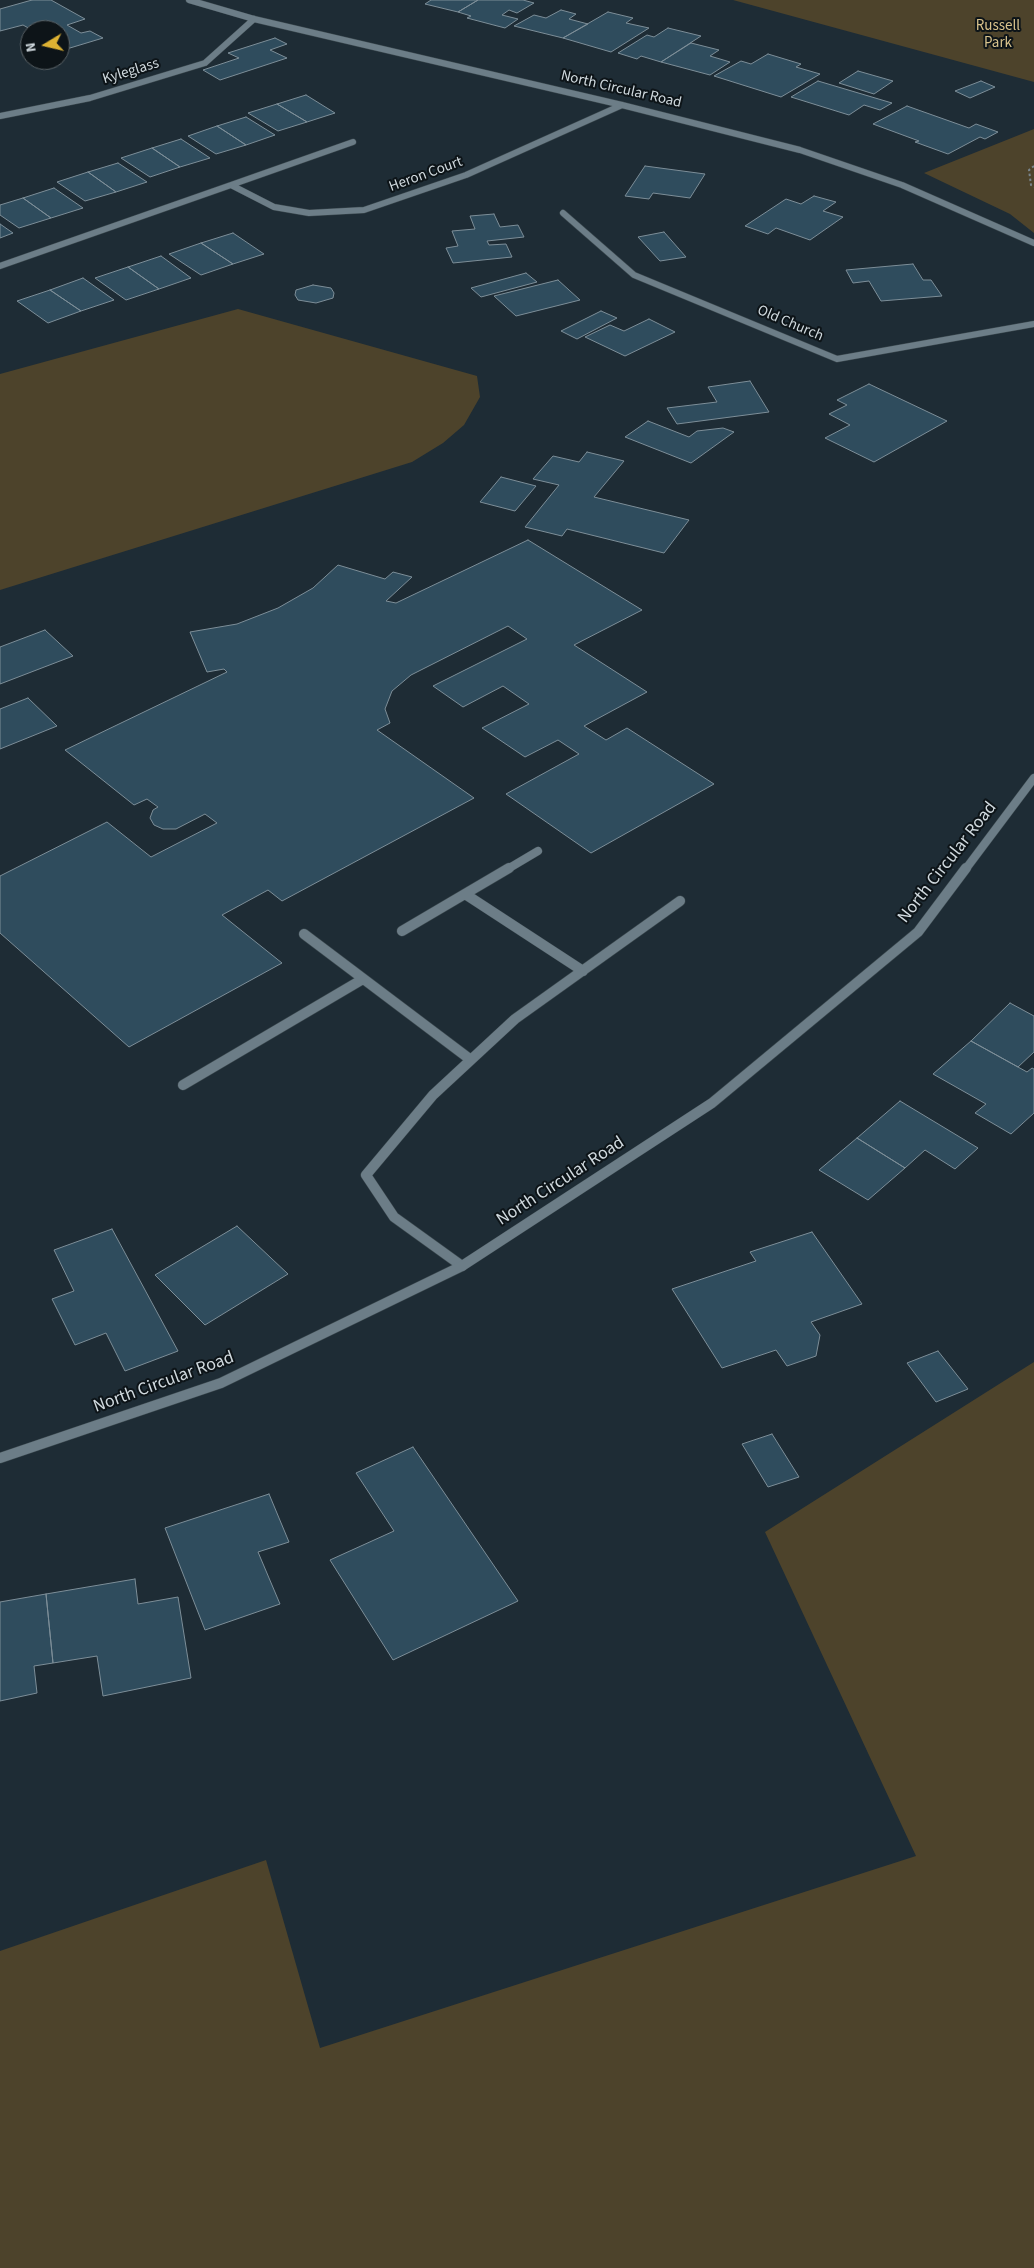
<!DOCTYPE html>
<html>
<head>
<meta charset="utf-8">
<style>
	body { margin:0 }
	#map { position:relative; width:1034px; height:2268px; overflow:hidden; background:#1e2c35; font-family:"Source Sans 3",sans-serif }
	canvas { display:block }
	.north { position:absolute; left:20px; top:20px; width:50px; height:50px; box-sizing:border-box; background:#0d1418; border:1px solid #5b6367; border-radius:50%; rotate:261deg; font-size:14px; font-weight:700; line-height:20px; text-align:center; color:#d0d9de }
	.north::after { content:''; display:block; margin:auto; width:18px; height:22px; background:#ddb233; clip-path:polygon(50% 0,100% 100%,50% 72%,0 100%) }
</style>
</head>
<body>
<div id="map">
<canvas width="1034" height="2268"></canvas>
<div class="north">N</div>
</div>
<script>
const ctx = document.querySelector('canvas').getContext('2d');
ctx.lineJoin = 'round';
function fill(path, color) { ctx.fillStyle = color; ctx.fill(path, 'evenodd'); }
const toPath = rows => new Path2D(rows.map(r => 'M' + r).join(''));
function trace(path, color, width, dash) { ctx.strokeStyle = color; ctx.lineWidth = width; ctx.lineCap = dash ? 'butt' : 'round'; ctx.setLineDash(dash || []); ctx.stroke(path); }
function label(font, color, halo, rows, align = 'center') {
  ctx.font = font + ' "Source Sans 3",sans-serif'; ctx.lineWidth = 4; ctx.setLineDash([]); ctx.textBaseline = 'middle'; ctx.strokeStyle = halo; ctx.fillStyle = color; for (const [text, x, y, turn = 0] of rows) {
    ctx.save(); ctx.translate(x, y); ctx.rotate((+turn || 0) * Math.PI / 180); ctx.textAlign = isNaN(turn) ? turn : align; if (halo) ctx.strokeText(text, 0, 0); ctx.fillText(text, 0, 0); ctx.restore();
  }
}
fill(toPath([
	[733,0,1034,0,1034,82],
	[1034,129,1034,233,1010,214,924,173],
	[238,309,477,376,480,397,464,425,443,443,412,462,0,590,0,374],
	[1034,1362,1034,2268,0,2268,0,1951,266,1860,320,2048,916,1856,765,1532]
]), '#4d432b');
const building = toPath([
	[32,0,51,0,85,19,67,25,81,33,90,31,103,38,60,51,60,30,32,30,23,25,0,31,0,9,32,0],
	[431,0,478,0,458,12,425,4,431,0],
	[478,0,523,0,534,3,517,13,509,10,502,15,518,19,505,28,467,18,471,16,458,12,478,0],
	[561,10,576,14,569,19,588,24,563,38,514,26,534,15,546,18,561,10],
	[608,12,633,18,626,23,649,28,611,52,563,38,608,12],
	[668,28,701,36,661,62,641,56,637,59,618,53,647,35,654,37,668,28],
	[275,38,287,44,270,50,287,58,220,80,203,70,239,58,228,53,275,38],
	[691,43,719,50,710,56,730,62,710,75,661,62,691,43],
	[768,54,801,64,796,67,820,74,781,97,714,76,741,61,751,64,768,54],
	[858,71,893,81,874,94,839,83,858,71],
	[818,81,892,103,880,110,864,105,849,115,791,97,818,81],
	[981,81,995,87,970,98,955,91,981,81],
	[306,95,335,113,307,122,277,104,306,95],
	[277,104,307,122,278,131,248,113,277,104],
	[907,106,969,128,976,124,998,132,985,139,980,137,948,154,915,142,919,141,873,124,907,106],
	[246,117,275,135,246,145,217,126,246,117],
	[217,126,246,145,216,154,188,136,217,126],
	[181,139,210,158,180,167,152,148,181,139],
	[152,148,180,167,150,177,121,158,152,148],
	[118,163,147,182,116,192,88,172,118,163],
	[645,166,705,174,690,198,653,193,649,199,625,196,645,166],
	[88,172,116,192,85,201,57,182,88,172],
	[54,188,83,208,51,218,23,198,54,188],
	[814,196,836,202,823,211,843,217,810,240,776,228,768,234,745,226,786,199,801,204,814,196],
	[23,198,51,218,19,228,0,215,0,205,23,198],
	[494,214,500,227,518,225,524,237,487,241,489,245,506,244,512,257,453,263,446,248,458,246,452,231,475,229,470,216,494,214],
	[0,224,13,233,0,238,0,224],
	[664,232,686,257,660,261,638,237,664,232],
	[233,233,264,254,233,264,201,243,233,233],
	[201,243,233,264,201,275,169,254,201,243],
	[161,256,191,278,159,289,128,267,161,256],
	[913,264,923,280,931,280,942,296,881,301,869,281,853,283,846,270,913,264],
	[128,267,159,289,126,300,95,278,128,267],
	[526,273,537,282,481,297,471,288,526,273],
	[83,278,114,300,81,311,50,290,83,278],
	[558,280,580,300,516,316,494,296,558,280],
	[313,285,331,288,334,293,333,298,316,303,298,300,295,295,296,290,313,285],
	[50,290,81,311,48,323,17,301,50,290],
	[601,311,617,318,577,339,561,331,601,311],
	[649,319,675,332,625,356,585,337,610,325,624,331,649,319],
	[750,381,769,412,677,424,667,408,717,402,708,387,750,381],
	[869,384,947,421,874,462,825,438,850,425,829,414,847,405,837,400,869,384],
	[648,421,689,437,697,431,723,428,734,432,691,463,625,437,648,421],
	[587,452,624,461,594,497,689,520,664,553,567,529,562,536,525,527,559,485,533,479,553,456,579,462,587,452],
	[501,477,536,486,515,511,480,502,501,477],
	[528,540,642,610,574,645,647,692,584,726,606,740,627,728,714,784,591,853,506,794,579,754,558,740,525,757,482,728,529,704,503,686,463,707,433,686,527,639,508,626,411,675,392,691,385,709,390,723,377,730,474,798,282,901,268,890,222,915,282,963,129,1047,0,933,0,876,107,822,151,857,217,823,205,814,176,829,163,829,154,825,150,818,153,810,158,807,147,799,134,805,65,750,227,672,224,669,207,672,190,632,237,624,278,608,313,588,338,565,385,579,393,572,412,577,386,601,396,603,528,540],
	[45,630,73,656,0,684,0,647,45,630],
	[28,698,57,726,0,749,0,709,28,698],
	[1010,1003,1034,1016,1034,1052,1018,1067,971,1041,1010,1003],
	[971,1041,1027,1072,1032,1068,1034,1069,1034,1113,1011,1134,975,1113,986,1104,933,1074,971,1041],
	[900,1101,978,1148,955,1169,925,1150,905,1168,857,1138,900,1101],
	[857,1138,905,1168,868,1200,819,1170,857,1138],
	[237,1226,288,1274,205,1325,155,1275,237,1226],
	[112,1229,178,1351,125,1371,106,1333,75,1345,52,1299,74,1291,54,1250,112,1229],
	[812,1232,862,1304,811,1322,820,1335,816,1356,787,1366,776,1350,722,1368,672,1289,756,1261,750,1252,812,1232],
	[938,1351,968,1389,936,1402,907,1363,938,1351],
	[772,1434,799,1477,768,1487,742,1444,772,1434],
	[413,1447,518,1601,393,1660,330,1560,394,1531,356,1473,413,1447],
	[269,1494,289,1542,258,1552,280,1604,205,1630,165,1528,269,1494],
	[135,1579,138,1604,178,1597,191,1678,103,1696,97,1656,53,1663,46,1594,135,1579],
	[46,1594,53,1663,34,1666,37,1693,0,1701,0,1602,46,1594]
]);
fill(building, '#2f4c5d');
trace(building, '#7d8e98', 1);
const laneFar1 = toPath([
	[506,870,538,851]
]);
const lane = toPath([
	[465,894,583,971],
	[402,931,509,868],
	[304,934,471,1060],
	[183,1085,363,979],
	[462,1266,394,1217,366,1175,433,1095,515,1019,680,901]
]);
const streetFar2 = toPath([
	[189,0,254,19,622,105,800,150,902,185,1034,243],
	[0,116,90,98,205,63,254,19],
	[231,185,353,142],
	[563,213,634,275,837,359,1034,324],
	[0,266,231,185,274,207,309,213,364,210,466,175,622,105]
]);
const streetFar1 = toPath([
	[965,870,1034,778]
]);
const street = toPath([
	[0,1458,221,1383,462,1266,712,1103,918,932,966,868]
]);
trace(laneFar1, '#3b484e', 9);
trace(lane, '#3b484e', 11);
trace(streetFar2, '#3b484e', 7);
trace(streetFar1, '#3b484e', 9);
trace(street, '#3b484e', 11);
trace(toPath([
	[1034,166,1029,170,1031,185,1034,187]
]), '#7a858c', 2, [2.5, 2.5]);
trace(laneFar1, '#6c7d87', 8);
trace(lane, '#6c7d87', 10);
trace(streetFar2, '#6c7d87', 6);
trace(streetFar1, '#6c7d87', 8);
trace(street, '#6c7d87', 10);
label('15px', '#d9c38d', '#0d1418', [
	["Russell",998,27],
	["Park",998,44]
]);
label('15px', '#d0d9de', '#0d1418', [
	["Kyleglass",131,72,-17],
	["North Circular Road",621,90,13],
	["Heron Court",426,175,-20],
	["Old Church",790,324,23]
]);
label('18px', '#d0d9de', '#0d1418', [
	["North Circular Road",948,863,-52],
	["North Circular Road",561,1182,-33],
	["North Circular Road",164,1383,-20]
]);
</script>
</body>
</html>
